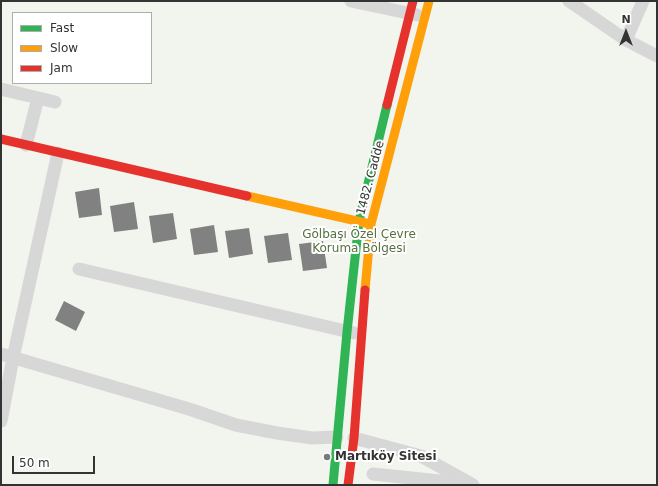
<!DOCTYPE html>
<html>
<head>
<meta charset="utf-8">
<style>
	body { margin:0 }
	#map { position:relative; width:658px; height:486px; overflow:hidden; background:#fff; font-family:"DejaVu Sans",sans-serif }
	canvas { display:block }
	.frame { position:absolute; inset:0; border:2px solid #333; pointer-events:none }
	.legend { position:absolute; left:12px; top:12px; width:140px; height:72px; box-sizing:border-box; background:#fff; border:1px solid #adadad; margin:0; padding:5px 7px; list-style:none; font-size:12px; color:#333 }
	.legend li { display:flex; align-items:center; gap:8px; height:20px }
	.legend b { width:20px; border:1px solid #adadad }
	.north { position:absolute; left:606px; top:12px; width:40px; height:40px; -webkit-text-stroke:3px #fff; paint-order:stroke; rotate:0deg; font-size:11px; font-weight:700; line-height:16px; text-align:center; color:#333 }
	.north::after { content:''; display:block; margin:auto; width:14px; height:18px; background:#333; clip-path:polygon(50% 0,100% 100%,50% 72%,0 100%) }
	.scale { position:absolute; left:12px; top:456px; width:83px; height:18px; box-sizing:border-box; border:2px solid #333; border-top:0; padding-left:5px; font-size:12px; line-height:14px; white-space:nowrap; color:#333; -webkit-text-stroke:3px #fff; paint-order:stroke }
</style>
</head>
<body>
<div id="map">
<canvas width="658" height="486"></canvas>
<div class="frame"></div>
<ul class="legend">
<li><b style="height:5px;background:#30b455"></b>Fast</li>
<li><b style="height:5px;background:#ff9f0a"></b>Slow</li>
<li><b style="height:5px;background:#e5322d"></b>Jam</li>
</ul>
<div class="north">N</div>
<div class="scale">50 m</div>
</div>
<script>
const ctx = document.querySelector('canvas').getContext('2d');
ctx.lineJoin = 'round';
function fill(path, color) { ctx.fillStyle = color; ctx.fill(path, 'evenodd'); }
const toPath = rows => new Path2D(rows.map(r => 'M' + r).join(''));
function trace(path, color, width, dash) { ctx.strokeStyle = color; ctx.lineWidth = width; ctx.lineCap = dash ? 'butt' : 'round'; ctx.setLineDash(dash || []); ctx.stroke(path); }
function label(font, color, halo, rows, align = 'center') {
  ctx.font = font + ' "DejaVu Sans",sans-serif'; ctx.lineWidth = 4; ctx.setLineDash([]); ctx.textBaseline = 'middle'; ctx.strokeStyle = halo; ctx.fillStyle = color; for (const [text, x, y, turn = 0] of rows) {
    ctx.save(); ctx.translate(x, y); ctx.rotate((+turn || 0) * Math.PI / 180); ctx.textAlign = isNaN(turn) ? turn : align; if (halo) ctx.strokeText(text, 0, 0); ctx.fillText(text, 0, 0); ctx.restore();
  }
}
fill(toPath([
	[1,1,657,1,657,485,1,485],
	[13,13,151,13,151,83,13,83]
]), '#f1f5ed');
fill(toPath([
	[99,188,102,215,79,218,75,192],
	[134,202,138,229,114,232,110,206],
	[173,213,177,239,153,243,149,216],
	[214,225,218,252,194,255,190,229],
	[249,228,253,254,229,258,225,231],
	[288,233,292,260,268,263,264,236],
	[323,241,327,268,303,271,299,244],
	[64,301,85,312,76,331,55,320]
]), '#818181');
trace(toPath([
	[351,1,417,15],
	[569,1,626,40,657,56],
	[626,40,643,1],
	[1,89,55,102],
	[26,145,38,98],
	[79,269,354,333],
	[1,354,189,409,236,425,277,433,312,438,337,437],
	[1,421,13,358,58,153],
	[354,438,421,456,473,485],
	[373,474,468,484]
]), '#d7d7d7', 13);
trace(toPath([
	[333,485,347,332,359,221,387,105]
]), '#30b455', 9);
trace(toPath([
	[247,196,370,224],
	[365,290,371,224,429,1]
]), '#ff9f0a', 9);
trace(toPath([
	[387,105,413,1],
	[1,139,247,196],
	[348,485,354,438,365,290]
]), '#e5322d', 9);
for (const [x, y, r, color] of [
	[327,457,4,"#7a7a7a"]
]) { const dot = new Path2D(); dot.arc(x, y, r, 0, 2 * Math.PI); ctx.fillStyle = color; ctx.fill(dot); trace(dot, '#fff', 1.5); }
label('12px', '#333', '#fff', [
	["1482. Cadde",371,178,-75]
]);
label('12px', '#56703f', '#fff', [
	["Gölbaşı Özel Çevre",359,235],
	["Koruma Bölgesi",359,249]
]);
label('bold 12px', '#333', '#fff', [
	["Martıköy Sitesi",335,457]
], 'left');
</script>
</body>
</html>
